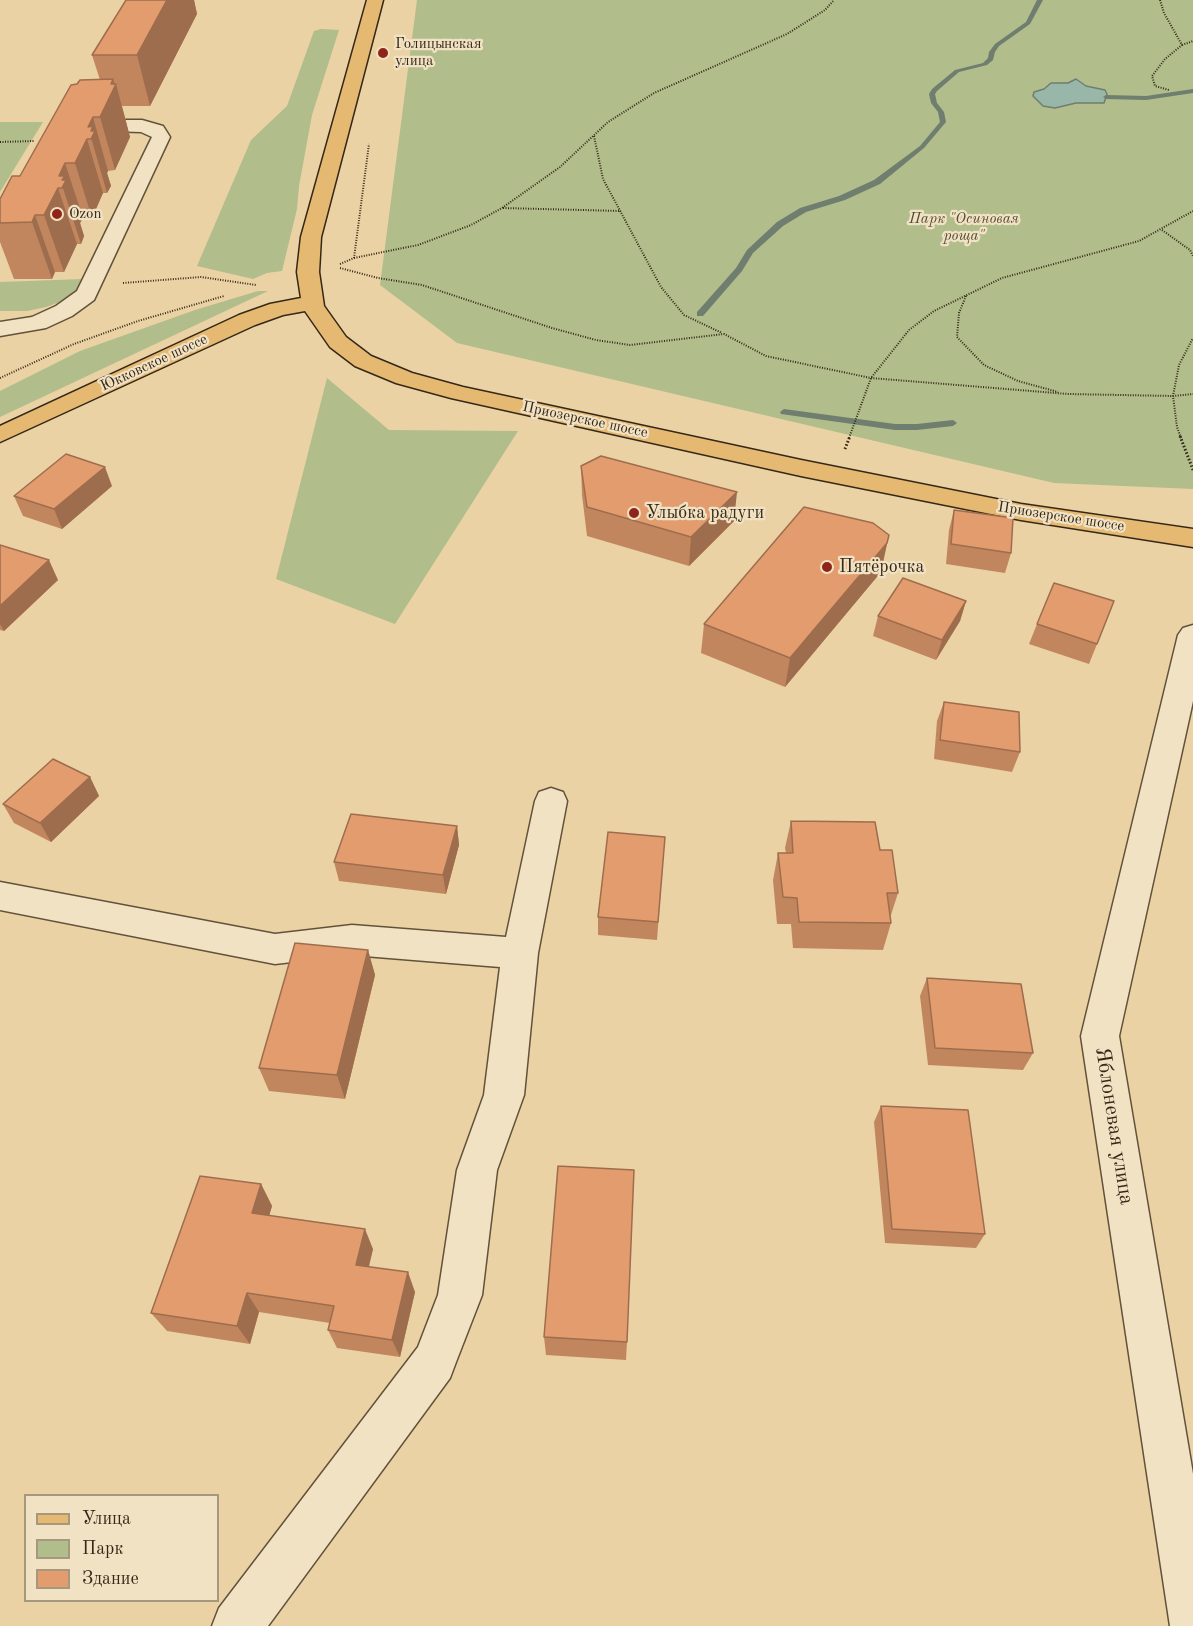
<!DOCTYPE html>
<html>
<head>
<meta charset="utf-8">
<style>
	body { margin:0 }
	#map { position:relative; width:1193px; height:1626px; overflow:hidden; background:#ead2a5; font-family:"Old Standard TT",serif }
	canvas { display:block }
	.legend { position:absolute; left:24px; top:1494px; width:195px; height:108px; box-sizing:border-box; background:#f1e2c4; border:2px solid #a6987f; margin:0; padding:8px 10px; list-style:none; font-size:18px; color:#352817 }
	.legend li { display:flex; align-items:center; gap:12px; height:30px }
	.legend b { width:30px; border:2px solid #a6987f }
</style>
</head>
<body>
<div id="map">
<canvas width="1193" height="1626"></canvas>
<ul class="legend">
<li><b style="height:8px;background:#e5b972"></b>Улица</li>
<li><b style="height:16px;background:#b1bd8b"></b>Парк</li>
<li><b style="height:16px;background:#e29c6e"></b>Здание</li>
</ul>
</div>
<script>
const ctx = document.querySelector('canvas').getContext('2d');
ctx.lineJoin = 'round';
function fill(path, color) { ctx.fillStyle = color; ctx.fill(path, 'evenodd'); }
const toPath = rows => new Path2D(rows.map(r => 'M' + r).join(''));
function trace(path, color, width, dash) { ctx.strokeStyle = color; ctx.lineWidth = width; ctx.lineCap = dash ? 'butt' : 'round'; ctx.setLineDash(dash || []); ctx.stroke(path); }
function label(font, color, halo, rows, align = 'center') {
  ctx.font = font + ' "Old Standard TT",serif'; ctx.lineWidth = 4.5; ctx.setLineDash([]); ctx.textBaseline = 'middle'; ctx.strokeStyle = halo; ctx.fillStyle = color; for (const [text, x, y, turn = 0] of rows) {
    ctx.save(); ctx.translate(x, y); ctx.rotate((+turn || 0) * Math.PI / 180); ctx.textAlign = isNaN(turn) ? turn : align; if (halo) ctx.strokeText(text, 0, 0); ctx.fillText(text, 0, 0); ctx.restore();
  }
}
fill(toPath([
	[417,0,1193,0,1193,489,1054,483,457,343,380,285],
	[321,29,339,30,312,115,299,186,297,209,282,271,267,273,253,279,197,266,251,140,287,106,314,31],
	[0,122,43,122,0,192],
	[83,279,75,292,65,300,46,307,27,311,0,311,0,282],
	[258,291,268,291,0,417,0,391,80,351,195,310],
	[327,378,389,430,518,431,395,624,276,579]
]), '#b1bd8b');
const water = toPath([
	[1076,79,1086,86,1105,90,1107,94,1104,103,1076,103,1055,108,1043,106,1033,96,1034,92,1044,89,1051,83,1068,83,1076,79]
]);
fill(water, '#98b7a9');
trace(water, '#707e6f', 1.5);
fill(toPath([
	[1037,0,1043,0,1030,24,999,46,995,52,993,60,987,65,959,72,937,91,935,94,937,103,944,112,946,122,924,148,880,184,845,200,806,212,783,226,753,253,742,271,703,316,697,316,697,312,736,268,747,250,777,222,800,208,839,196,874,180,920,146,940,122,938,112,931,103,929,94,932,89,955,70,983,63,988,58,989,52,995,44,1026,22,1037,0],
	[1193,89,1193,93,1146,100,1106,99,1103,97,1106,95,1146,96,1193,89],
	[784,409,895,424,917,424,953,420,957,423,953,426,917,430,895,430,781,414,780,412,784,409]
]), '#707e6f');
const minor = toPath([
	[82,120,142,120,163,126,170,137,94,300,72,316,46,328,0,336,0,322,32,317,56,306,77,291,152,137,141,132,76,130,73,126,76,122,82,120],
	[1193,625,1193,701,1119,1036,1193,1474,1193,1626,1170,1626,1081,1036,1178,635,1183,628,1193,625],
	[551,788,563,792,567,801,538,953,524,1095,497,1170,482,1295,456,1362,450,1378,268,1626,212,1626,219,1608,418,1347,438,1295,457,1170,484,1095,500,967,352,955,275,964,0,910,0,882,275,934,352,925,506,937,535,801,539,792,551,788]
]);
const major = toPath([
	[367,0,383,0,321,237,319,272,324,306,346,337,371,356,412,373,463,387,801,460,1021,504,1193,529,1193,547,1021,520,801,476,451,398,396,383,355,366,330,347,305,311,283,315,255,325,0,442,0,426,239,315,270,304,301,298,297,272,301,237,367,0]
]);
trace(minor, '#62523a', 3);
trace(major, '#352817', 3);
trace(toPath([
	[1160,0,1164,13,1182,45,1165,59,1152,76,1155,86,1169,90],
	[1182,45,1193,41],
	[594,136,603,179,661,287,684,315,722,333],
	[0,142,34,141],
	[503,208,621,211],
	[1162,230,1190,250,1193,256],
	[354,258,418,245,471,225,502,208,560,167,608,122,654,93,787,34,825,10,834,0],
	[340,264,354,258,369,144],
	[340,268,378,278,422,285,552,328,596,340,630,345,724,334,766,356,871,378,1068,394,1173,396,1193,394],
	[123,283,201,277,256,285],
	[966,296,959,313,957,337,984,365,1018,381,1058,392],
	[0,378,74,344,138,321,224,296],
	[849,438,871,378,909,330,934,311,1002,278,1139,241,1193,211],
	[1181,438,1177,427,1173,396,1179,365,1193,338]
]), '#352817', 2, [1, 1.5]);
trace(toPath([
	[1180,436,1193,470],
	[845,449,850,436]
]), '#352817', 3, [1.5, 2]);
fill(minor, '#f1e2c4');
fill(major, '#e5b972');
fill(toPath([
	[126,0,194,0,197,14,150,106,122,106,130,137,115,170,108,171,107,173,111,186,107,193,103,193,92,218,83,218,80,223,84,236,81,244,77,244,64,272,55,272,52,279,14,279,0,242,0,199,20,176,77,84,100,80,92,55],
	[581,466,734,521,689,566,587,536,582,495],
	[112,486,62,529,23,516,14,496],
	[954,510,1011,553,1005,573,946,564,949,530],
	[889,535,881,572,785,687,701,653,704,624],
	[0,545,58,580,4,631,0,630],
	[966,601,960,621,936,660,873,636,878,616],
	[1037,624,1097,644,1089,664,1029,644],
	[944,702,1020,752,1012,772,934,759,937,721],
	[90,777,99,796,51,842,14,823,3,804],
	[791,821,880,850,898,893,890,918,891,923,883,950,793,948,791,924,777,924,773,880,778,853,786,853,785,848],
	[457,826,459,845,446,894,339,881,334,862],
	[665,837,657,940,598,935,598,917],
	[368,950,375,975,345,1099,269,1091,259,1068],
	[927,978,1033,1053,1023,1070,928,1065,920,996],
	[881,1106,985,1234,976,1248,885,1243,874,1122],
	[261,1184,272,1206,269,1215,373,1249,369,1267,415,1292,400,1357,337,1348,328,1330,330,1323,259,1312,250,1344,167,1331,151,1313],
	[544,1337,627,1342,626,1360,546,1355]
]), '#c2865f');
fill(toPath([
	[167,0,194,0,197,14,150,106,137,55],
	[113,79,115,85,116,84,130,137,115,170,100,117,111,84],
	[93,117,108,171,107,173,111,186,107,193,88,127],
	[87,139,103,193,92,218,75,163],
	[65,163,83,218,80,223,84,236,81,244,59,176],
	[58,188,77,244,64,272,44,215],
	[35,215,55,272,52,279,32,222],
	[105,467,112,486,62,529,54,509],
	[737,492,734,521,689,566,691,537],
	[887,543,881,572,785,687,790,658],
	[49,560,58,580,4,631,0,624,0,606],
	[966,601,960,621,936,660,942,640],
	[90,777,99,796,51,842,40,823],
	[457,826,459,845,446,894,443,875],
	[368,950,375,975,345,1099,337,1075],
	[261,1184,272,1206,264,1234,252,1213],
	[365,1229,373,1249,364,1284,356,1265],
	[408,1272,415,1292,400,1357,392,1340],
	[247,1293,259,1312,250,1344,237,1326]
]), '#9e6d4d');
const building = toPath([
	[126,0,167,0,137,55,92,55,126,0],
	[113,79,111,84,116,84,100,117,93,117,88,127,93,126,91,131,95,131,91,139,87,139,75,163,65,163,59,176,65,176,62,180,66,180,62,188,58,188,44,215,35,215,32,222,0,223,0,199,12,176,20,176,71,85,77,84,80,80,113,79],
	[66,454,105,467,54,509,14,496,66,454],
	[601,456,737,492,691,537,587,507,581,466,601,456],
	[804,507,873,523,889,535,887,543,790,658,704,624,804,507],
	[954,510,1013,518,1011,553,951,544,954,510],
	[0,545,49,560,0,606,0,545],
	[903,578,966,601,942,640,878,616,903,578],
	[1054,583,1114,601,1097,644,1037,624,1054,583],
	[944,702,1019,712,1020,752,940,740,944,702],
	[53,759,90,777,40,823,3,804,53,759],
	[351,814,457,826,443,875,334,862,351,814],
	[791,821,875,822,880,850,892,850,898,893,887,893,891,923,799,922,797,898,783,897,778,853,793,853,791,821],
	[608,832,665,837,658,922,598,917,608,832],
	[295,943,368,950,337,1075,259,1068,295,943],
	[927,978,1021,984,1033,1053,935,1048,927,978],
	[881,1106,968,1110,985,1234,892,1229,881,1106],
	[558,1166,634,1170,627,1342,544,1337,558,1166],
	[200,1176,261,1184,252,1213,365,1229,356,1265,408,1272,392,1340,328,1330,334,1306,247,1293,237,1326,151,1313,200,1176]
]);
fill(building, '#e29c6e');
trace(building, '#9e6d4d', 1.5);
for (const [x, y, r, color] of [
	[383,53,6,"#8f2418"],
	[57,214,6,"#8f2418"],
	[634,513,6,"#8f2418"],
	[827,567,6,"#8f2418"]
]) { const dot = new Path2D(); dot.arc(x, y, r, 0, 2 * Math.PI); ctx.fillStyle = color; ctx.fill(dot); trace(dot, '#f1e2c4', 2); }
label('15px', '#352817', '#f1e2c4', [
	["Голицынская",395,44],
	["улица",395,61],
	["Ozon",69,214]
], 'left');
label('italic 15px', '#544d34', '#f1e2c4', [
	["Парк \"Осиновая",964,219],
	["роща\"",964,236]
]);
label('15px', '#352817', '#f1e2c4', [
	["Юкковское шоссе",154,363,-25],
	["Приозерское шоссе",585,420,12],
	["Приозерское шоссе",1061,517,9]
]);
label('18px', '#352817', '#f1e2c4', [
	["Улыбка радуги",646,513],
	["Пятёрочка",839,567]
], 'left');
label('21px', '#352817', '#f1e2c4', [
	["Яблоневая улица",1114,1126,81]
]);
</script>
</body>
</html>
